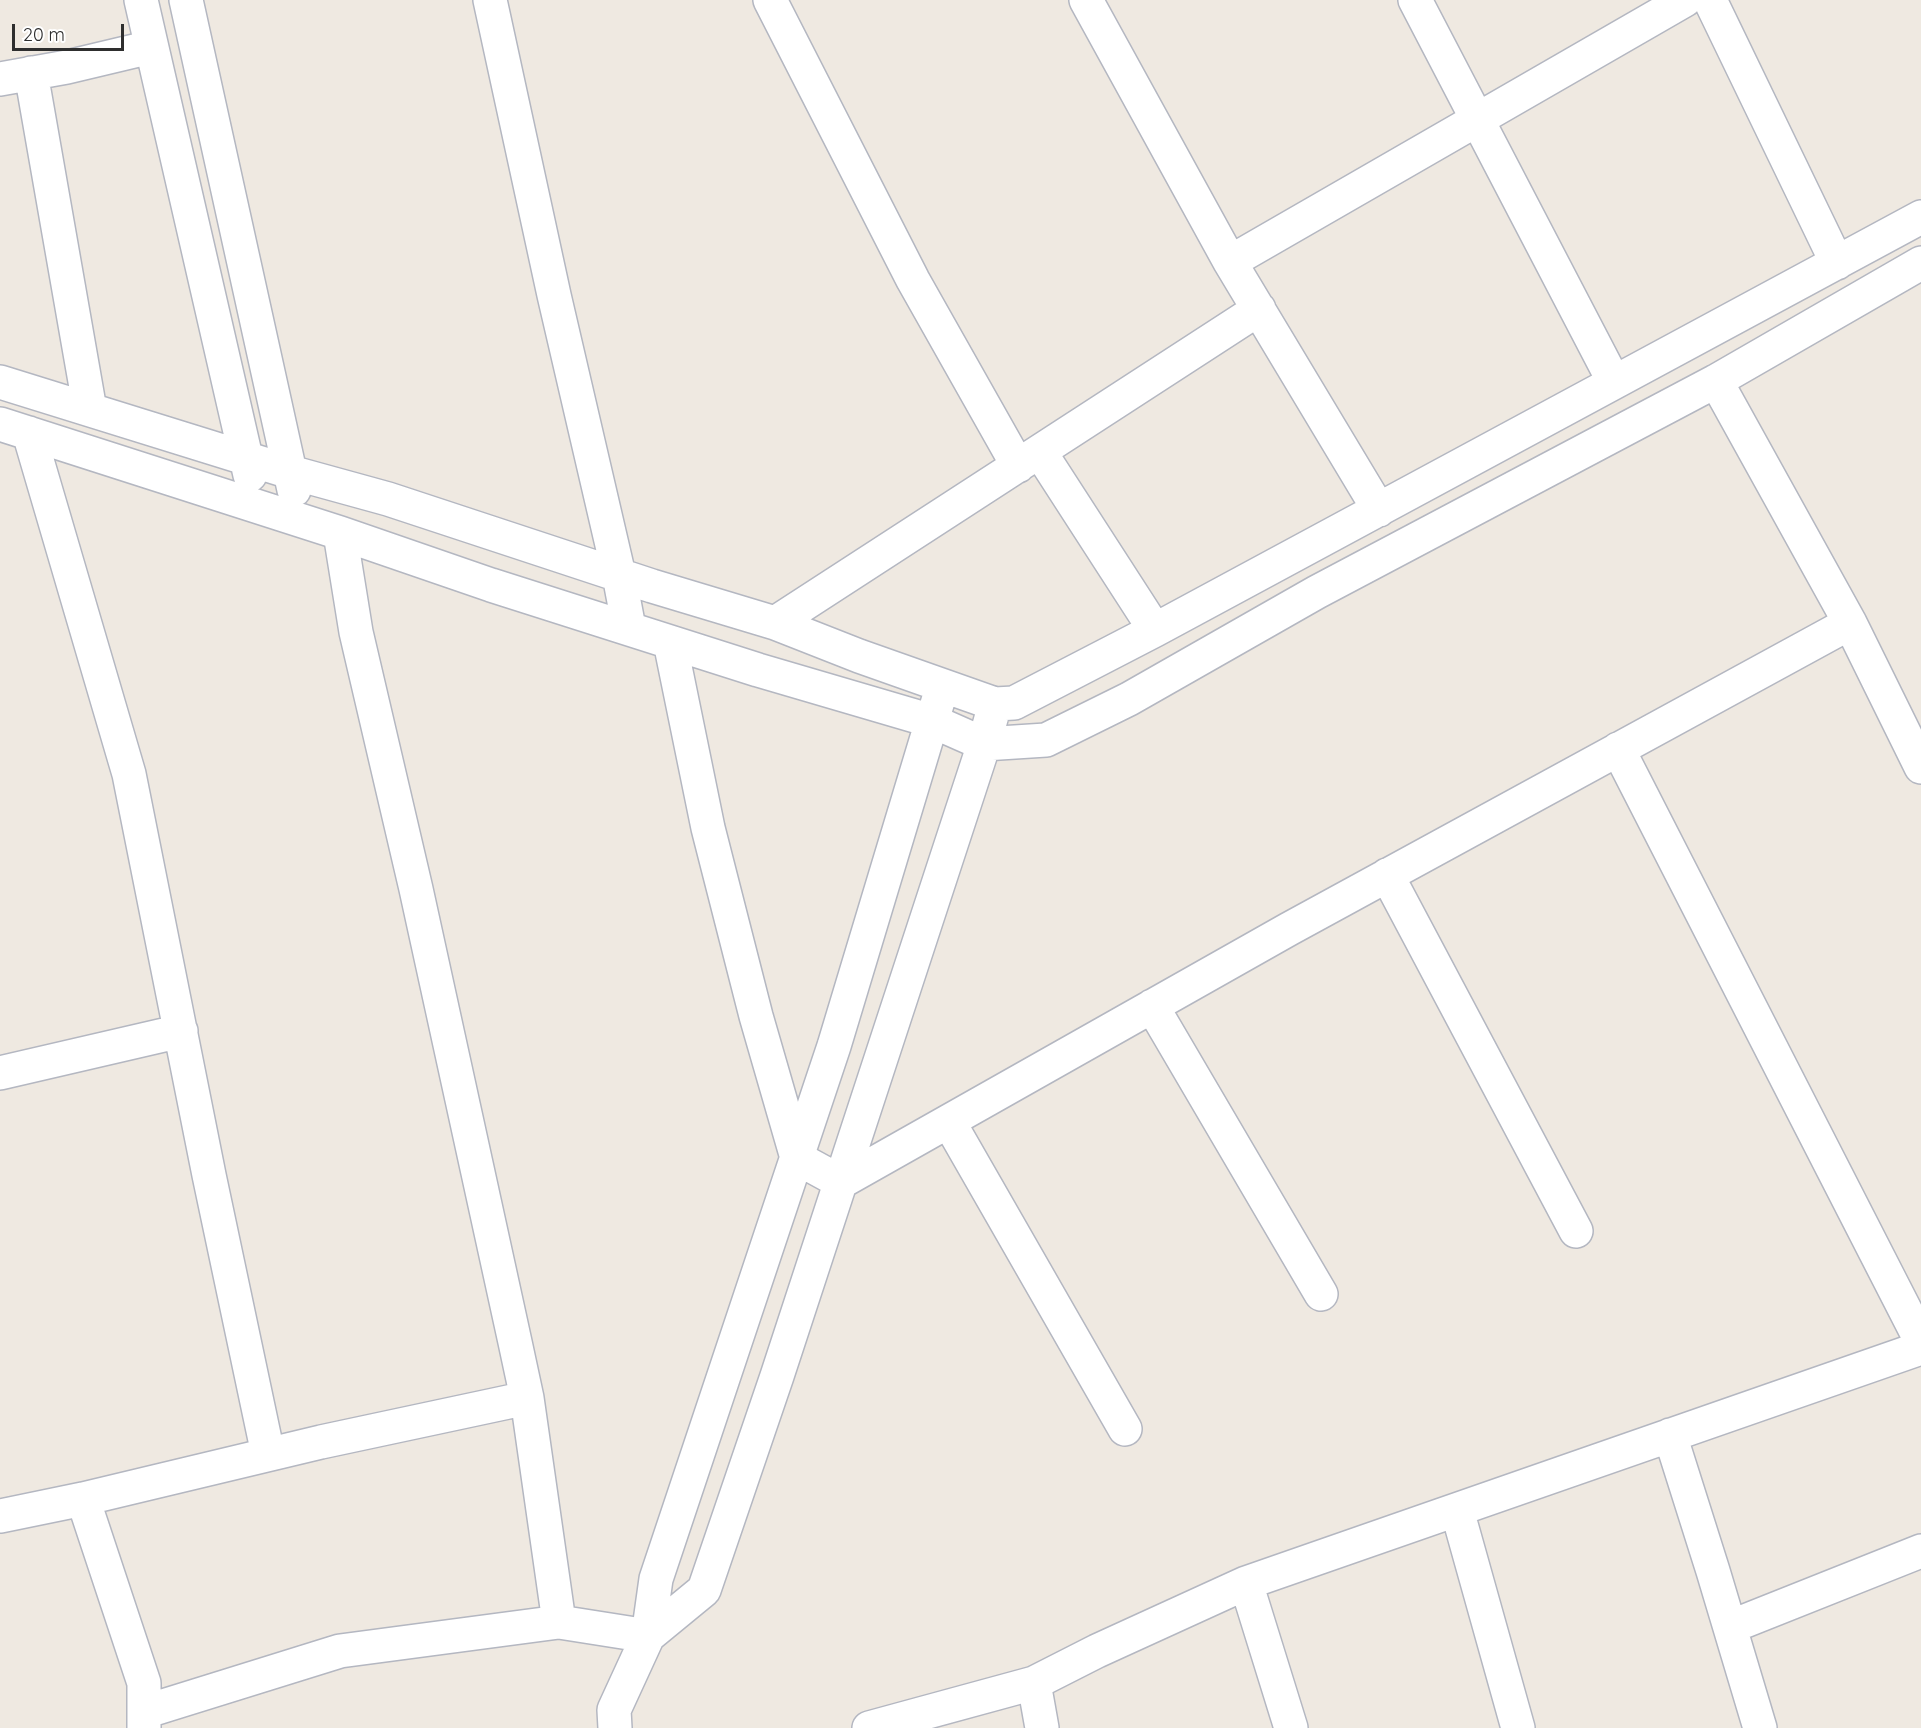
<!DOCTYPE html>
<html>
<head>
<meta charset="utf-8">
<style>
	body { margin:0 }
	#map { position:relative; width:1921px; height:1728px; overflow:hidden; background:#efe9e1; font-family:Quicksand,sans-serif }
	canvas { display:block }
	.scale { position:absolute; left:12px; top:24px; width:112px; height:27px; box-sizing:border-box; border:3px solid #2e2e2e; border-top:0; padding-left:8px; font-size:18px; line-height:21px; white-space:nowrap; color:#2e2e2e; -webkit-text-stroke:4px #fff; paint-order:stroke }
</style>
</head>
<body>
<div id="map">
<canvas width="1921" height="1728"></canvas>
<div class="scale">20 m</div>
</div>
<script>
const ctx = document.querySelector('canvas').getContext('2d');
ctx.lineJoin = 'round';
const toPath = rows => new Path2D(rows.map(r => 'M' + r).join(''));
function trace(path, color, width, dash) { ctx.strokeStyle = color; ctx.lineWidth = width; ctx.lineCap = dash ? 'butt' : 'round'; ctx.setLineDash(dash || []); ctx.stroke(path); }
const street = toPath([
	[141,0,250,475],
	[186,0,294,490],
	[490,0,554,295,619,575,629,628],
	[770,0,913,280,1018,466],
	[1086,0,1230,262,1379,510],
	[1415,0,1614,382],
	[1710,0,1837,263],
	[31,73,90,410],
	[0,79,67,67,151,47],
	[1230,262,1685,0],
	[1716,381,1850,623,1921,767],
	[0,382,290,472,388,499,652,586,775,623,859,656,995,704,1014,703,1155,630,1921,217],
	[0,424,340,533,491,585,758,670,932,721,984,744,1046,740,1129,699,1317,592,1716,381,1921,263],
	[29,433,129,774,209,1175,268,1454],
	[1040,452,1155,630],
	[340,533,356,632,416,889,515,1342,527,1398,559,1622,648,1636,704,1590,777,1376,984,744,995,704],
	[775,623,1259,309],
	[670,642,708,828,756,1016,797,1158,841,1182,1289,929,1850,623],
	[1618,749,1921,1341],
	[1387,875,1576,1231],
	[1152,1006,1321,1294],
	[0,1073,181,1031],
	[949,1122,1125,1429],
	[1670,1435,1713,1571,1760,1728],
	[83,1499,144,1683,144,1728],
	[1457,1510,1518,1728],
	[0,1516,83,1499,321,1442,527,1398],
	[1246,1583,1291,1728],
	[1730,1627,1921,1551],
	[1034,1683,1042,1728],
	[144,1712,340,1651,559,1622],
	[615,1728,614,1710,648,1636,656,1579,834,1046,938,701],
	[869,1728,1034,1683,1097,1651,1246,1583,1921,1348]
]);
trace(street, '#b4b7c1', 36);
trace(street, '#fff', 33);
</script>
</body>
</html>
